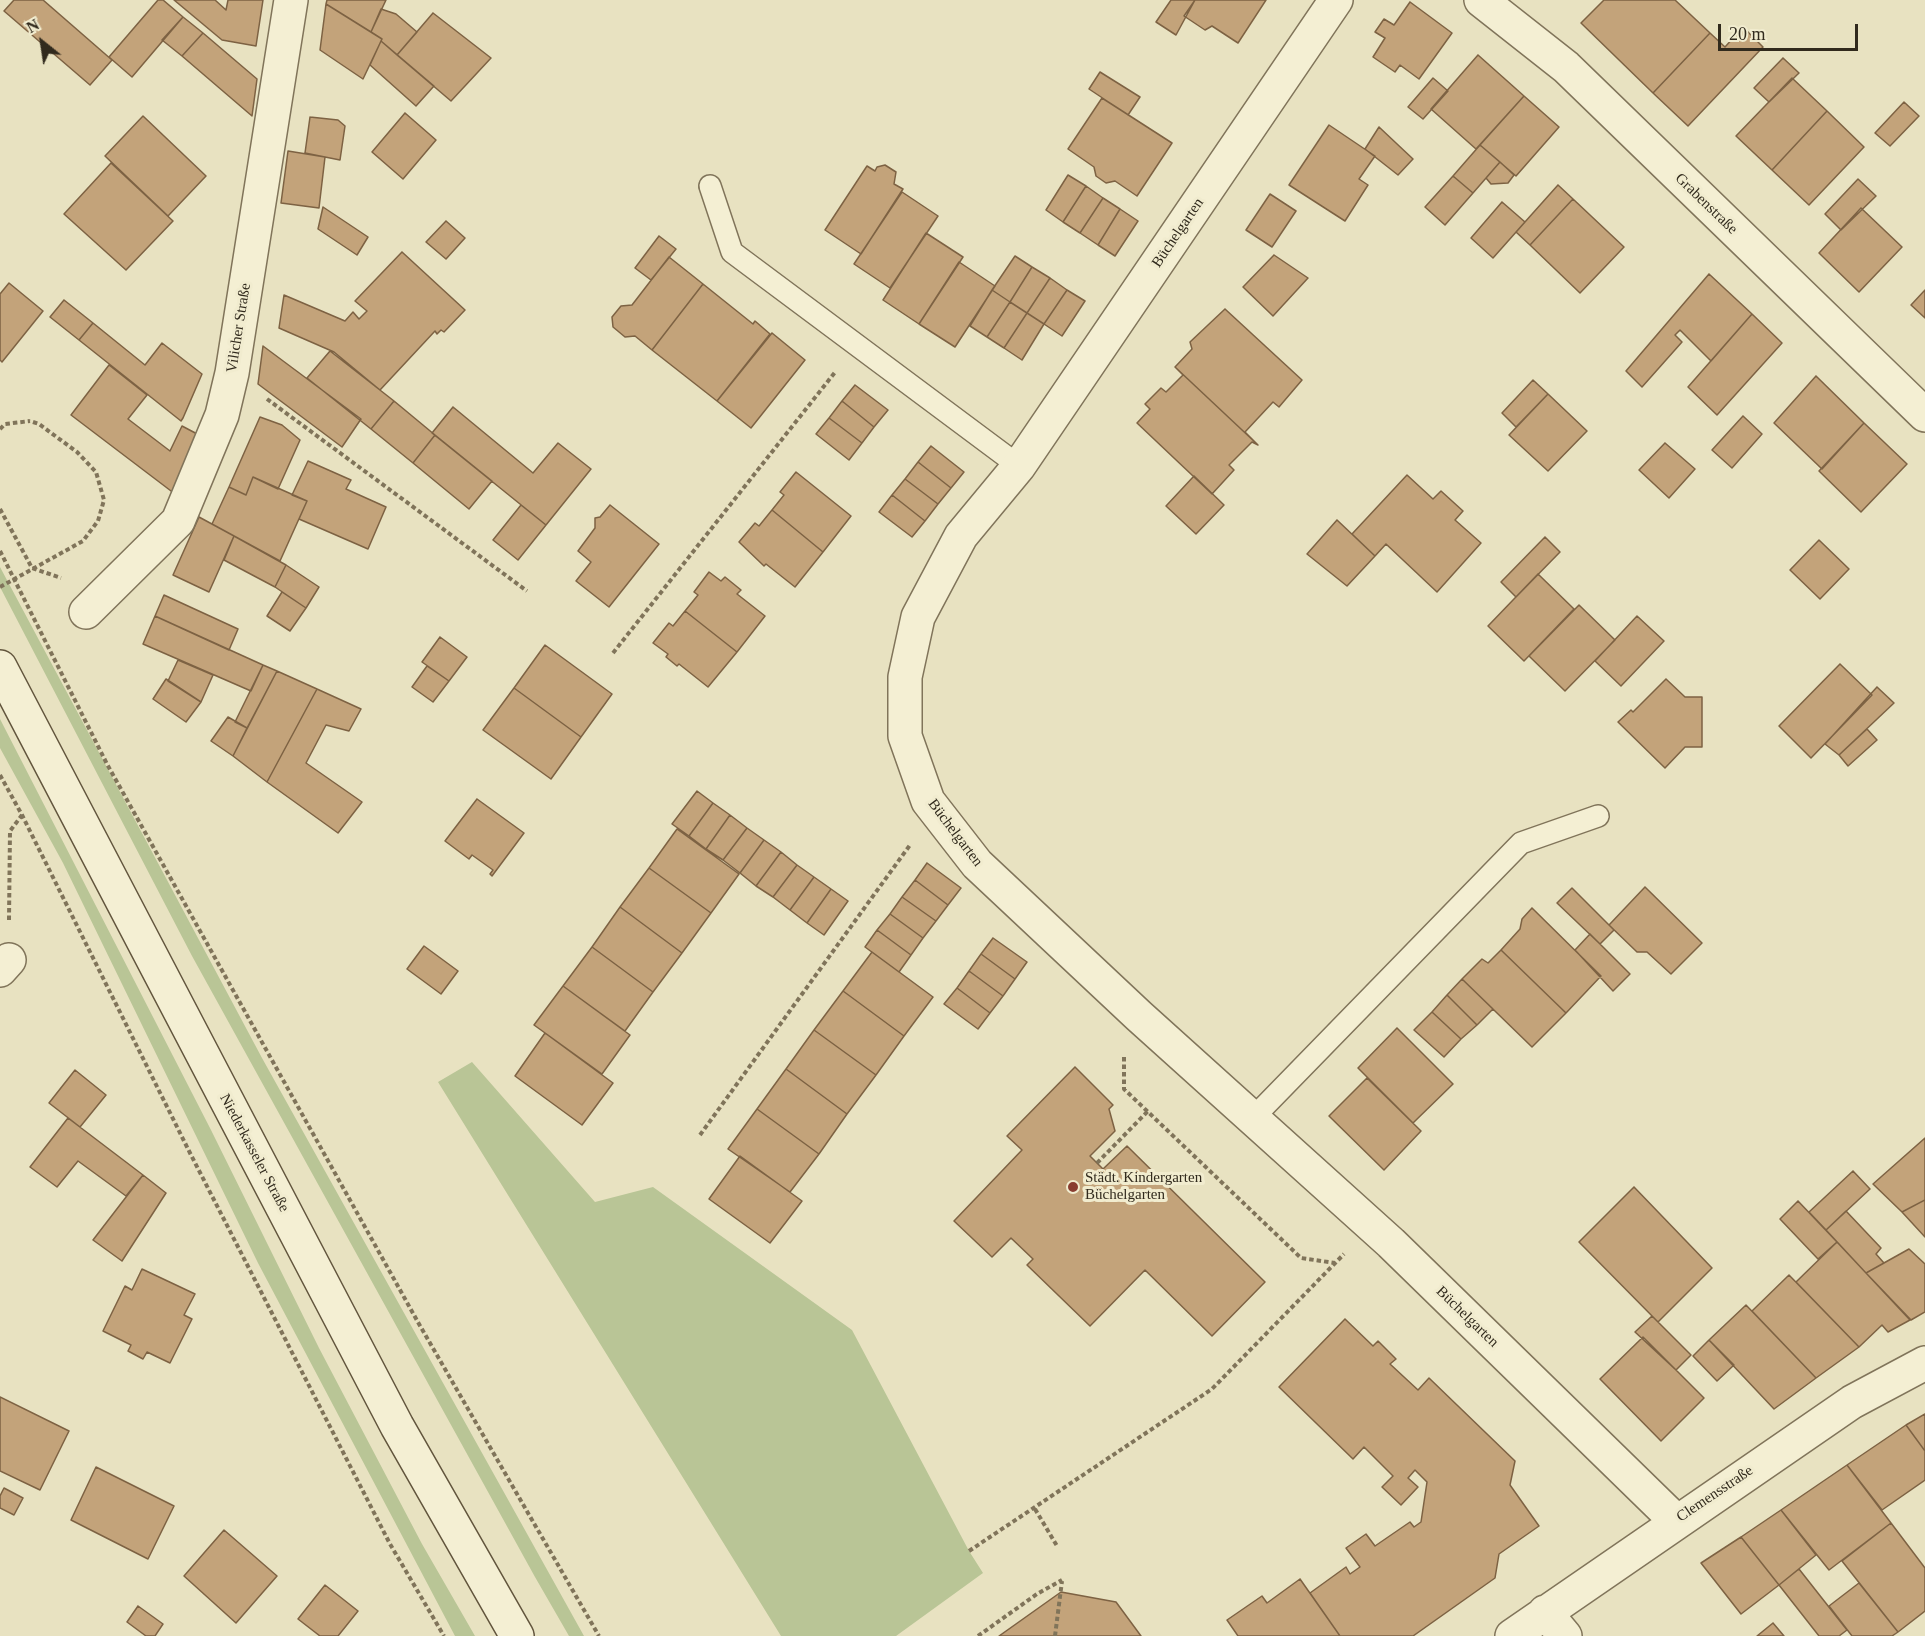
<!DOCTYPE html>
<html>
<head>
<meta charset="utf-8">
<style>
	body { margin:0 }
	#map { position:relative; width:1925px; height:1636px; overflow:hidden; background:#e8e2c1; font-family:Georgia,serif }
	canvas { display:block }
	.north { position:absolute; left:12px; top:12px; width:60px; height:60px; -webkit-text-stroke:4px #f1eccf; paint-order:stroke; rotate:330deg; font-size:16px; font-weight:700; line-height:24px; text-align:center; color:#312a1d }
	.north::after { content:''; display:block; margin:auto; width:21px; height:27px; background:#312a1d; clip-path:polygon(50% 0,100% 100%,50% 72%,0 100%) }
	.scale { position:absolute; left:1718px; top:24px; width:140px; height:27px; box-sizing:border-box; border:3px solid #312a1d; border-top:0; padding-left:8px; font-size:18px; line-height:21px; white-space:nowrap; color:#312a1d; -webkit-text-stroke:4px #f1eccf; paint-order:stroke }
</style>
</head>
<body>
<div id="map">
<canvas width="1925" height="1636"></canvas>
<div class="north">N</div>
<div class="scale">20 m</div>
</div>
<script>
const ctx = document.querySelector('canvas').getContext('2d');
ctx.lineJoin = 'round';
function fill(path, color) { ctx.fillStyle = color; ctx.fill(path, 'evenodd'); }
const toPath = rows => new Path2D(rows.map(r => 'M' + r).join(''));
function trace(path, color, width, dash) { ctx.strokeStyle = color; ctx.lineWidth = width; ctx.lineCap = dash ? 'butt' : 'round'; ctx.setLineDash(dash || []); ctx.stroke(path); }
function label(font, color, halo, rows, align = 'center') {
  ctx.font = font + ' Georgia,serif'; ctx.lineWidth = 6; ctx.setLineDash([]); ctx.textBaseline = 'middle'; ctx.strokeStyle = halo; ctx.fillStyle = color; for (const [text, x, y, turn = 0] of rows) {
    ctx.save(); ctx.translate(x, y); ctx.rotate((+turn || 0) * Math.PI / 180); ctx.textAlign = isNaN(turn) ? turn : align; if (halo) ctx.strokeText(text, 0, 0); ctx.fillText(text, 0, 0); ctx.restore();
  }
}
fill(toPath([
	[0,567,262,1058,584,1636,569,1636,535,1577,192,956,0,587],
	[0,719,211,1130,319,1348,422,1544,475,1636,455,1636,258,1263,63,863,0,748],
	[472,1062,595,1202,653,1187,852,1330,969,1551,983,1573,896,1636,781,1636,438,1082]
]), '#b9c596');
const building = toPath([
	[14,0,43,0,112,60,90,85,4,11,14,0],
	[158,0,163,0,183,17,132,77,109,57,158,0],
	[174,0,215,0,226,10,228,0,263,0,256,46,222,40,174,0],
	[327,0,386,0,371,32,326,4,327,0],
	[1171,0,1195,0,1176,35,1156,22,1171,0],
	[1195,0,1266,0,1238,43,1212,26,1205,30,1184,16,1195,0],
	[1604,0,1675,0,1710,33,1653,93,1581,23,1604,0],
	[1410,2,1452,33,1419,79,1400,65,1395,72,1373,57,1385,38,1375,32,1384,19,1394,25,1410,2],
	[326,4,382,39,363,79,320,50,326,4],
	[381,9,396,14,417,32,397,55,381,41,382,39,371,32,381,9],
	[433,13,491,58,451,101,397,55,433,13],
	[183,17,203,33,182,56,162,40,183,17],
	[1743,27,1763,47,1688,126,1653,93,1710,33,1725,47,1743,27],
	[203,33,257,79,252,116,182,56,203,33],
	[381,41,434,86,416,106,370,65,381,41],
	[1478,55,1524,96,1476,149,1431,109,1478,55],
	[1783,58,1799,73,1769,102,1754,88,1783,58],
	[1100,72,1140,97,1128,115,1089,89,1100,72],
	[1433,78,1448,91,1423,119,1408,107,1433,78],
	[1792,78,1827,111,1772,170,1736,136,1792,78],
	[1524,96,1559,127,1516,176,1480,145,1524,96],
	[1102,98,1172,143,1137,196,1115,181,1106,183,1096,176,1094,167,1068,149,1102,98],
	[1904,102,1919,116,1890,146,1875,133,1904,102],
	[1827,111,1864,147,1809,205,1772,170,1827,111],
	[405,113,436,140,403,179,372,152,405,113],
	[143,116,206,176,168,216,105,156,143,116],
	[310,117,338,120,345,126,340,160,305,153,310,117],
	[1329,125,1375,156,1359,179,1368,185,1345,221,1289,185,1329,125],
	[1379,127,1413,159,1398,175,1365,149,1379,127],
	[1480,145,1500,162,1473,193,1453,176,1480,145],
	[288,151,325,157,319,208,281,203,288,151],
	[1500,162,1514,175,1508,183,1491,184,1486,178,1500,162],
	[111,163,173,221,126,270,64,214,111,163],
	[885,165,896,172,894,184,903,189,861,254,825,230,867,166,875,171,877,167,885,165],
	[1068,175,1086,186,1063,222,1046,210,1068,175],
	[1453,176,1473,193,1445,225,1425,207,1453,176],
	[1858,179,1876,196,1841,230,1825,214,1858,179],
	[1558,185,1573,199,1530,245,1516,232,1558,185],
	[1086,186,1103,198,1080,233,1063,222,1086,186],
	[902,192,938,216,890,288,854,264,902,192],
	[1270,194,1296,211,1272,247,1246,230,1270,194],
	[1103,198,1120,209,1098,245,1080,233,1103,198],
	[1573,199,1624,247,1580,293,1530,245,1573,199],
	[1502,202,1525,222,1493,258,1471,238,1502,202],
	[323,207,368,237,357,255,318,229,323,207],
	[1861,208,1902,247,1859,292,1819,253,1861,208],
	[1120,209,1138,221,1115,256,1098,245,1120,209],
	[446,221,465,238,446,259,426,242,446,221],
	[926,233,963,257,919,324,883,300,926,233],
	[659,236,676,249,651,280,635,268,659,236],
	[402,252,465,310,444,332,441,330,437,334,435,331,380,390,334,352,279,328,284,295,345,321,353,312,359,319,367,311,355,301,402,252],
	[1274,255,1308,278,1273,316,1243,287,1274,255],
	[1015,256,1032,267,1010,302,992,290,1015,256],
	[669,257,703,284,652,350,635,336,625,337,613,327,612,317,621,306,632,305,669,257],
	[959,262,995,286,955,347,919,324,959,262],
	[1032,267,1050,278,1027,313,1010,302,1032,267],
	[1709,274,1752,314,1711,361,1680,330,1675,335,1682,342,1642,387,1626,371,1709,274],
	[1050,278,1067,290,1044,324,1027,313,1050,278],
	[9,283,43,311,2,362,0,360,0,294,9,283],
	[703,284,753,324,755,321,770,334,717,401,652,350,703,284],
	[992,290,1010,302,987,337,970,326,992,290],
	[1067,290,1085,301,1062,336,1044,324,1067,290],
	[1925,290,1925,318,1911,305,1925,290],
	[64,300,93,323,79,340,50,317,64,300],
	[1010,302,1027,313,1004,348,987,337,1010,302],
	[1225,309,1302,380,1279,407,1273,402,1245,432,1258,445,1175,367,1192,349,1190,342,1225,309],
	[1027,313,1044,324,1022,360,1004,348,1027,313],
	[1752,314,1782,343,1717,415,1688,387,1752,314],
	[93,323,145,365,162,343,202,374,183,418,181,421,79,340,93,323],
	[772,333,805,360,751,428,717,401,772,333],
	[263,346,361,419,342,447,258,384,263,346],
	[330,351,394,401,371,429,307,378,330,351],
	[109,365,147,395,128,419,170,451,182,426,201,436,175,494,71,415,109,365],
	[1175,367,1258,445,1252,442,1229,465,1234,470,1212,494,1137,423,1150,409,1145,404,1161,388,1166,392,1183,375,1175,367],
	[1816,376,1864,423,1822,469,1774,423,1816,376],
	[1533,380,1548,394,1516,427,1502,413,1533,380],
	[855,385,888,410,874,427,842,401,855,385],
	[1548,394,1587,431,1548,471,1509,435,1548,394],
	[394,401,435,435,413,463,371,429,394,401],
	[842,401,874,427,862,443,829,418,842,401],
	[453,407,533,473,558,443,591,469,546,525,432,433,453,407],
	[1743,416,1762,434,1732,468,1712,450,1743,416],
	[260,417,282,425,300,440,278,489,253,477,246,495,229,487,260,417],
	[829,418,862,443,849,460,816,434,829,418],
	[1864,423,1907,464,1861,512,1819,471,1864,423],
	[435,435,492,481,469,509,413,463,435,435],
	[1665,443,1695,469,1669,498,1639,470,1665,443],
	[931,446,964,472,951,488,918,462,931,446],
	[308,461,351,480,346,489,386,507,368,549,299,519,307,501,292,495,308,461],
	[918,462,951,488,938,504,905,479,918,462],
	[796,472,851,516,823,552,772,510,784,495,780,492,796,472],
	[1407,475,1433,499,1441,491,1463,511,1455,520,1481,543,1437,592,1386,544,1375,556,1352,534,1407,475],
	[1194,476,1224,505,1196,534,1166,506,1194,476],
	[253,477,307,501,280,561,212,524,229,487,246,495,253,477],
	[905,479,938,504,925,521,892,495,905,479],
	[892,495,925,521,912,537,879,512,892,495],
	[521,505,546,525,518,560,493,540,521,505],
	[610,505,659,544,609,607,576,581,591,562,578,551,595,528,595,518,600,517,610,505],
	[772,510,823,552,795,587,766,564,764,566,739,542,755,523,759,526,772,510],
	[199,517,234,536,209,592,173,575,199,517],
	[1337,520,1375,556,1347,586,1307,554,1337,520],
	[234,536,286,565,275,587,224,560,234,536],
	[1545,537,1560,552,1516,597,1501,582,1545,537],
	[1819,540,1849,569,1820,599,1790,570,1819,540],
	[286,565,319,587,306,608,275,587,286,565],
	[709,572,721,581,725,577,741,590,737,594,765,616,737,652,685,611,698,595,694,592,709,572],
	[1538,574,1574,609,1524,661,1488,626,1538,574],
	[282,592,306,608,290,631,267,616,282,592],
	[164,595,238,629,229,650,155,616,164,595],
	[1579,605,1615,640,1565,691,1529,656,1579,605],
	[685,611,737,652,708,687,679,664,677,666,666,657,668,654,653,643,669,623,673,626,685,611],
	[155,616,263,665,251,691,143,644,155,616],
	[1637,616,1664,641,1621,686,1595,661,1637,616],
	[440,637,467,657,449,681,422,662,440,637],
	[545,645,612,694,581,737,514,688,545,645],
	[178,660,213,675,201,702,168,681,178,660],
	[1840,664,1872,695,1811,758,1779,726,1840,664],
	[263,665,277,671,247,728,235,722,263,665],
	[427,666,449,681,433,702,412,687,427,666],
	[277,671,317,689,267,782,233,756,277,671],
	[166,679,201,702,186,722,153,699,166,679],
	[1666,679,1685,697,1702,697,1702,747,1685,747,1665,768,1618,722,1631,710,1633,712,1666,679],
	[1877,687,1894,703,1839,755,1825,744,1877,687],
	[514,688,581,737,551,779,483,730,514,688],
	[317,689,361,709,349,731,326,725,306,763,362,802,338,833,267,782,317,689],
	[228,717,247,728,233,756,211,741,228,717],
	[1867,729,1877,740,1848,766,1839,755,1867,729],
	[697,791,713,803,689,836,672,824,697,791],
	[477,799,524,833,492,876,490,874,493,870,472,855,469,859,445,841,477,799],
	[713,803,730,815,706,849,689,836,713,803],
	[730,815,747,828,723,860,706,849,730,815],
	[747,828,764,840,740,873,723,860,747,828],
	[677,829,739,874,711,913,649,868,677,829],
	[764,840,781,852,756,886,740,873,764,840],
	[781,852,797,865,773,897,756,886,781,852],
	[927,863,961,888,948,905,915,880,927,863],
	[797,865,814,877,790,910,773,897,797,865],
	[649,868,711,913,682,953,620,907,649,868],
	[814,877,831,889,807,923,790,910,814,877],
	[915,880,948,905,936,921,902,897,915,880],
	[1645,887,1702,943,1671,974,1647,952,1637,952,1609,925,1645,887],
	[1572,888,1614,930,1600,944,1557,903,1572,888],
	[831,889,848,901,824,935,807,923,831,889],
	[902,897,936,921,923,938,890,914,902,897],
	[620,907,682,953,653,992,592,947,620,907],
	[1532,908,1601,976,1566,1013,1501,950,1520,929,1522,919,1532,908],
	[890,914,923,938,911,955,877,930,890,914],
	[877,930,911,955,899,972,865,947,877,930],
	[1590,934,1630,974,1613,991,1575,950,1590,934],
	[993,938,1027,962,1015,979,981,954,993,938],
	[424,946,458,971,441,994,407,969,424,946],
	[592,947,653,992,625,1031,563,986,592,947],
	[1501,950,1566,1013,1532,1047,1462,979,1482,959,1488,963,1501,950],
	[872,952,933,997,904,1036,843,991,872,952],
	[981,954,1015,979,1003,996,969,971,981,954],
	[969,971,1003,996,990,1013,957,988,969,971],
	[1462,979,1493,1009,1477,1025,1447,995,1462,979],
	[563,986,630,1035,602,1074,534,1025,563,986],
	[957,988,990,1013,978,1029,944,1004,957,988],
	[843,991,904,1036,876,1075,814,1030,843,991],
	[1447,995,1477,1025,1461,1039,1432,1012,1447,995],
	[1432,1012,1461,1039,1444,1057,1414,1030,1432,1012],
	[1397,1028,1453,1084,1413,1123,1358,1068,1397,1028],
	[814,1030,876,1075,847,1114,786,1069,814,1030],
	[545,1033,613,1083,582,1125,515,1076,545,1033],
	[1075,1067,1113,1105,1109,1109,1115,1131,1090,1156,1103,1169,1127,1146,1265,1282,1212,1336,1145,1270,1090,1326,1027,1265,1033,1259,1011,1238,992,1257,954,1221,1022,1150,1007,1136,1075,1067],
	[786,1069,847,1114,819,1154,757,1109,786,1069],
	[75,1070,106,1095,80,1127,49,1103,75,1070],
	[1367,1078,1421,1131,1384,1170,1329,1116,1367,1078],
	[757,1109,819,1154,790,1192,728,1149,757,1109],
	[68,1118,143,1175,126,1196,78,1161,57,1187,30,1167,68,1118],
	[1925,1138,1925,1200,1902,1212,1873,1184,1925,1138],
	[740,1156,802,1201,770,1243,709,1199,740,1156],
	[1853,1171,1870,1189,1826,1230,1809,1212,1853,1171],
	[143,1175,166,1193,122,1261,93,1240,143,1175],
	[1634,1187,1712,1268,1658,1322,1579,1242,1634,1187],
	[1925,1200,1925,1237,1902,1212,1925,1200],
	[1798,1201,1837,1242,1818,1259,1780,1219,1798,1201],
	[1846,1211,1881,1248,1876,1254,1884,1263,1866,1273,1826,1230,1846,1211],
	[1837,1242,1910,1320,1888,1332,1882,1325,1859,1347,1796,1282,1837,1242],
	[1909,1249,1925,1264,1925,1312,1911,1320,1866,1273,1909,1249],
	[142,1269,195,1294,184,1315,192,1319,170,1363,147,1352,143,1359,128,1351,131,1345,103,1331,125,1286,132,1290,142,1269],
	[1789,1275,1859,1347,1816,1378,1752,1311,1789,1275],
	[1746,1305,1816,1378,1774,1409,1709,1340,1746,1305],
	[1652,1316,1691,1355,1676,1370,1635,1332,1652,1316],
	[1345,1319,1373,1346,1378,1341,1396,1359,1390,1364,1418,1390,1429,1378,1515,1461,1510,1485,1539,1526,1499,1554,1495,1578,1413,1636,1340,1636,1310,1593,1346,1567,1350,1574,1360,1567,1346,1548,1366,1534,1375,1546,1410,1522,1414,1527,1421,1522,1427,1482,1415,1470,1408,1478,1418,1487,1401,1505,1382,1487,1393,1476,1364,1447,1353,1459,1279,1387,1345,1319],
	[1643,1337,1704,1398,1661,1441,1600,1379,1643,1337],
	[1709,1340,1734,1365,1717,1381,1693,1356,1709,1340],
	[0,1397,69,1431,40,1490,0,1471,0,1397],
	[1925,1414,1925,1451,1906,1425,1925,1414],
	[1906,1425,1925,1451,1925,1480,1882,1510,1847,1465,1906,1425],
	[1847,1465,1891,1523,1829,1570,1781,1510,1847,1465],
	[96,1467,174,1506,148,1559,71,1520,96,1467],
	[4,1488,23,1498,14,1515,0,1508,0,1496,4,1488],
	[1781,1510,1816,1555,1779,1585,1741,1537,1781,1510],
	[1891,1523,1925,1568,1925,1611,1898,1632,1842,1561,1891,1523],
	[224,1530,277,1576,236,1623,184,1576,224,1530],
	[1741,1537,1779,1585,1741,1614,1701,1563,1741,1537],
	[1799,1569,1847,1630,1839,1636,1819,1636,1779,1585,1799,1569],
	[1300,1579,1340,1636,1238,1636,1227,1620,1262,1596,1267,1603,1300,1579],
	[1859,1583,1898,1632,1892,1636,1852,1636,1829,1606,1859,1583],
	[325,1585,358,1611,338,1636,320,1636,298,1619,325,1585],
	[1061,1592,1116,1602,1141,1636,999,1636,1061,1592],
	[138,1606,163,1624,155,1636,146,1636,127,1622,138,1606],
	[1773,1623,1784,1636,1757,1636,1773,1623]
]);
fill(building, '#c3a37a');
trace(building, '#7d6243', 1.5);
const lane = toPath([
	[710,186,732,252,1019,466],
	[1254,1117,1521,843,1598,816]
]);
const street = toPath([
	[1336,0,1019,466,961,536,918,617,905,677,905,736,928,801,977,864,1139,1016,1391,1243,1676,1521],
	[1481,0,1566,67,1925,415],
	[86,612,178,521,222,415,232,373,291,0],
	[0,970,9,960],
	[1545,1612,1565,1636],
	[1512,1636,1852,1402,1925,1363]
]);
const secondary = toPath([
	[0,667,397,1426,517,1636]
]);
trace(lane, '#80745a', 24);
trace(street, '#80745a', 36);
trace(secondary, '#62553d', 36);
trace(toPath([
	[267,399,527,591],
	[0,429,5,424,30,421],
	[0,509,32,568,61,578],
	[0,551,107,764,419,1324,599,1636],
	[613,653,836,371],
	[0,775,22,815,190,1153,390,1544,444,1636],
	[9,920,10,831,22,815],
	[1124,1057,1124,1089,1301,1258,1335,1263],
	[700,1135,910,845],
	[1097,1163,1148,1111],
	[1035,1509,1057,1546],
	[969,1551,1212,1389,1344,1254],
	[978,1636,1037,1594,1062,1580],
	[1055,1636,1062,1581]
]), '#80745a', 4, [4.5, 3]);
trace(lane, '#f4efd3', 21);
trace(street, '#f4efd3', 33);
trace(secondary, '#f4efd3', 33);
trace(toPath([
	[0,587,83,541,98,521,104,500,96,472,77,452,39,424,30,421]
]), '#80745a', 4, [4.5, 3]);
for (const [x, y, r, color] of [
	[1073,1187,6,"#893d30"]
]) { const dot = new Path2D(); dot.arc(x, y, r, 0, 2 * Math.PI); ctx.fillStyle = color; ctx.fill(dot); trace(dot, '#f1eccf', 2); }
label('15px', '#312a1d', '#f1eccf', [
	["Grabenstraße",1706,204,44],
	["Büchelgarten",1178,233,-56],
	["Vilicher Straße",239,328,-81],
	["Büchelgarten",955,833,53],
	["Niederkasseler Straße",254,1153,62],
	["Büchelgarten",1467,1317,44],
	["Clemensstraße",1715,1494,-34]
]);
label('15px', '#312a1d', '#f1eccf', [
	["Städt. Kindergarten",1085,1178],
	["Büchelgarten",1085,1195]
], 'left');
</script>
</body>
</html>
